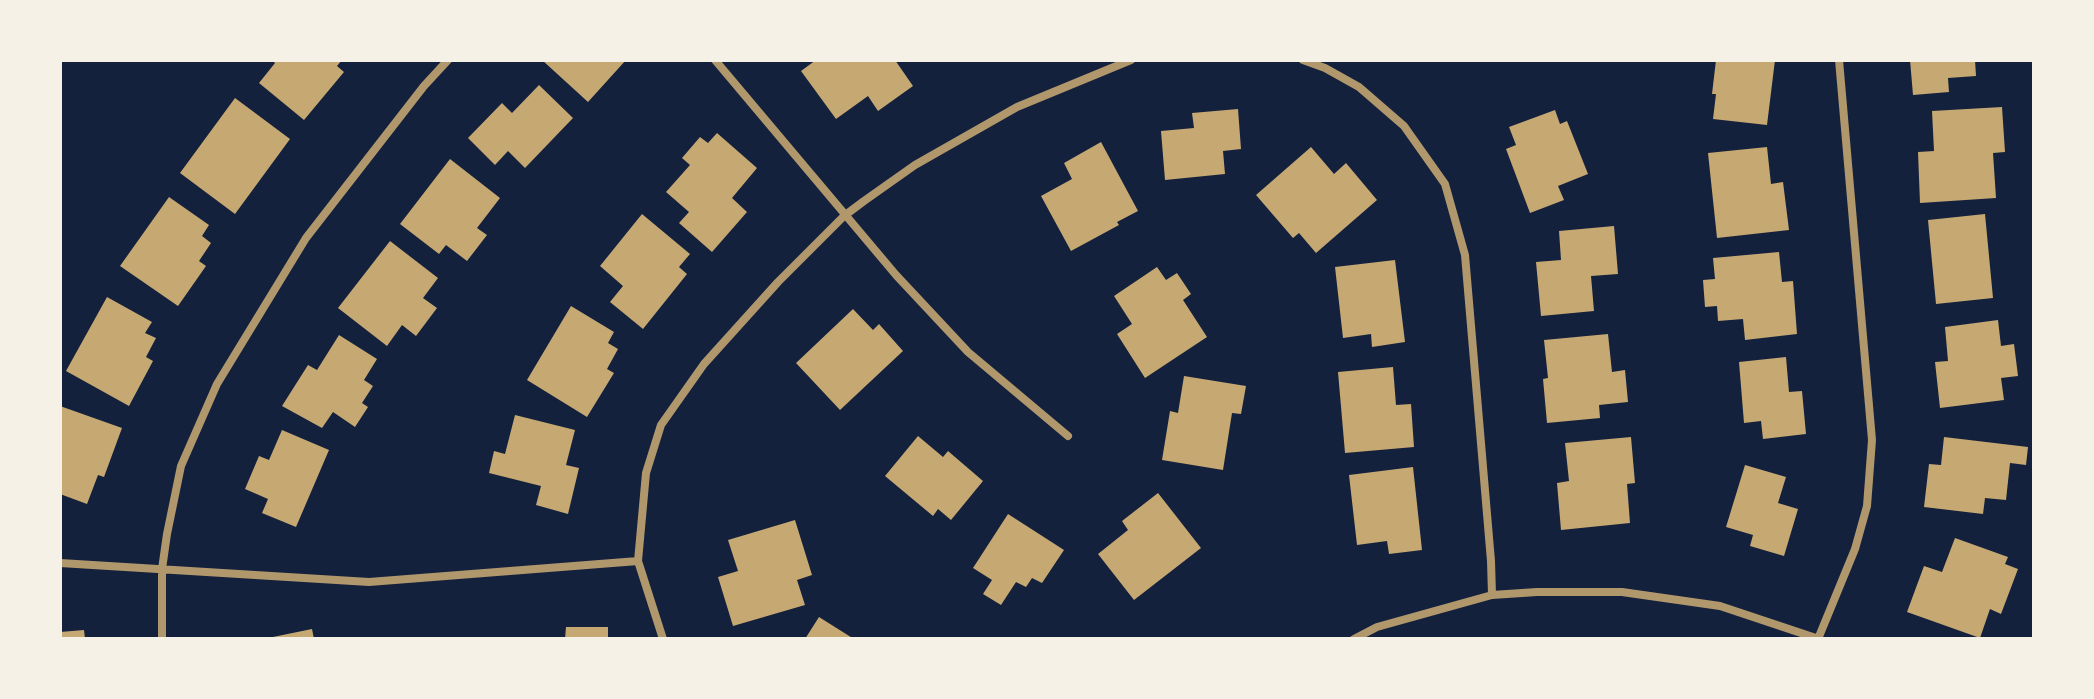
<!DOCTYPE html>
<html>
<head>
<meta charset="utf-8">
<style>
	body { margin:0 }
	#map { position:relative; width:2094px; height:699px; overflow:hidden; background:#14213d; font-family:Commissioner,sans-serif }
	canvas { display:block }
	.frame { position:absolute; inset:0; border:62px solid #f6f1e7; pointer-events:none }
</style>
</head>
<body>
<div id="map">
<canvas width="2094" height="699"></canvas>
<div class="frame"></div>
</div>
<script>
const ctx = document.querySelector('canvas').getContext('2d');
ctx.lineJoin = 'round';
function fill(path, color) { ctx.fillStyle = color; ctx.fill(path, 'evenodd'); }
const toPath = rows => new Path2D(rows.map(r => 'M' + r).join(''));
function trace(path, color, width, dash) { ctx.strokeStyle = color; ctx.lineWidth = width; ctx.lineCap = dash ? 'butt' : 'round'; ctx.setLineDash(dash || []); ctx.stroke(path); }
fill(toPath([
	[272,60,342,60,337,66,344,72,304,120,259,83,275,63],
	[542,60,626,60,588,102],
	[816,60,895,60,913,86,878,111,868,96,836,119,801,71],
	[1716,60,1775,60,1767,125,1713,119,1716,94,1712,94],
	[1910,60,1975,60,1976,76,1948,78,1949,92,1913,95],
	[539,85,573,118,525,168,508,151,495,165,468,138,502,103,512,113],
	[235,98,290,139,235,214,180,173],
	[2002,107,2005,152,1993,153,1996,198,1920,203,1918,152,1934,151,1932,111],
	[1238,109,1241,149,1223,151,1225,174,1165,180,1161,131,1194,128,1192,113],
	[1555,110,1560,124,1567,121,1588,174,1558,186,1564,200,1530,213,1506,149,1516,145,1509,127],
	[717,133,757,168,732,198,747,212,712,252,679,223,689,212,666,192,690,165,682,158,700,137,708,143],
	[1101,142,1138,211,1117,222,1119,225,1071,251,1041,196,1072,179,1064,163],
	[1311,147,1334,174,1346,163,1377,200,1316,253,1299,233,1293,238,1256,195],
	[1767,147,1771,184,1783,182,1789,230,1717,238,1708,153],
	[450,159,500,198,477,228,487,235,467,261,446,245,439,254,400,224],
	[169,197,209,225,202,236,211,243,199,261,206,266,178,306,120,266],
	[642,214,690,254,679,267,687,274,643,329,610,302,623,286,600,266],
	[1985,214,1993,298,1936,304,1928,220],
	[1614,226,1618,274,1591,276,1594,311,1541,316,1536,262,1561,260,1559,231],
	[390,241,438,278,423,298,437,308,416,336,402,325,387,346,338,308],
	[1779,252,1782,282,1793,281,1797,334,1745,340,1743,319,1718,321,1717,306,1705,307,1703,280,1715,279,1713,258],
	[1395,260,1405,342,1372,347,1371,334,1343,338,1335,267],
	[1157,267,1166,280,1177,273,1191,294,1183,300,1207,337,1145,378,1117,334,1132,324,1114,296],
	[107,297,152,322,145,333,156,338,146,357,153,361,129,406,66,371],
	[571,306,614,332,608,343,618,349,607,369,614,373,587,417,527,380],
	[853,309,873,330,879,324,903,351,840,410,796,363],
	[1998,320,2001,346,2014,344,2018,376,2001,378,2004,400,1940,408,1935,362,1948,361,1945,327],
	[1608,334,1612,372,1625,370,1628,402,1599,405,1600,418,1547,423,1543,379,1548,378,1544,340],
	[339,335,377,359,364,380,373,386,362,403,368,407,355,427,333,412,322,428,282,406,308,365,317,370],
	[1786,357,1789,392,1802,391,1806,434,1763,439,1761,421,1744,423,1739,362],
	[1393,367,1396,405,1411,404,1414,447,1345,453,1338,372],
	[1184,376,1246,386,1241,414,1232,413,1223,470,1162,460,1170,411,1178,413],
	[60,406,122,428,104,477,98,475,87,504,60,494],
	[515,415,575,430,566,465,579,468,568,514,536,505,541,486,489,473,494,451,505,454],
	[282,430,329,450,296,527,262,513,268,499,245,489,259,456,269,460],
	[918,436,943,457,948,451,983,481,951,520,938,509,933,516,885,476],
	[1631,437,1635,483,1627,484,1630,523,1561,530,1557,483,1569,481,1565,443],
	[1944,437,2028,447,2026,465,2010,463,2006,500,1985,498,1983,514,1924,507,1929,464,1941,465],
	[1745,465,1786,477,1778,503,1798,509,1784,556,1750,546,1753,535,1726,527],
	[1413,467,1422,550,1389,554,1387,541,1357,545,1349,475],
	[1158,493,1201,548,1134,600,1098,554,1128,530,1122,521],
	[1008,514,1064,550,1042,583,1032,578,1026,587,1016,582,1001,605,983,594,992,580,973,568],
	[795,520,812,575,797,580,805,605,733,626,718,577,738,571,728,540],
	[1955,538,2008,557,2005,564,2018,569,2001,614,1990,609,1980,638,1907,612,1924,566,1942,572],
	[819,617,854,639,805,639],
	[566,627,608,627,608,639,565,639],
	[312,629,314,639,268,639,268,638],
	[84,630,85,639,60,639,60,632]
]), '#c6a872');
trace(toPath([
	[715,60,896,275,968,352,1068,436],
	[1303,60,1325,68,1359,87,1404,126,1445,184,1465,255,1491,561,1492,595],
	[60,563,369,582,638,561],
	[162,639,162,569,167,534,181,466,217,384,306,238,424,86,448,60],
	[663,639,638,561,646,473,661,425,704,364,778,282,844,216,864,201,915,165,1017,107,1131,60],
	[1354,639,1377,627,1492,595,1537,592,1622,592,1720,606,1819,639],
	[1818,639,1855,549,1867,506,1872,440,1839,60]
]), '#b1986c', 8);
</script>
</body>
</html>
